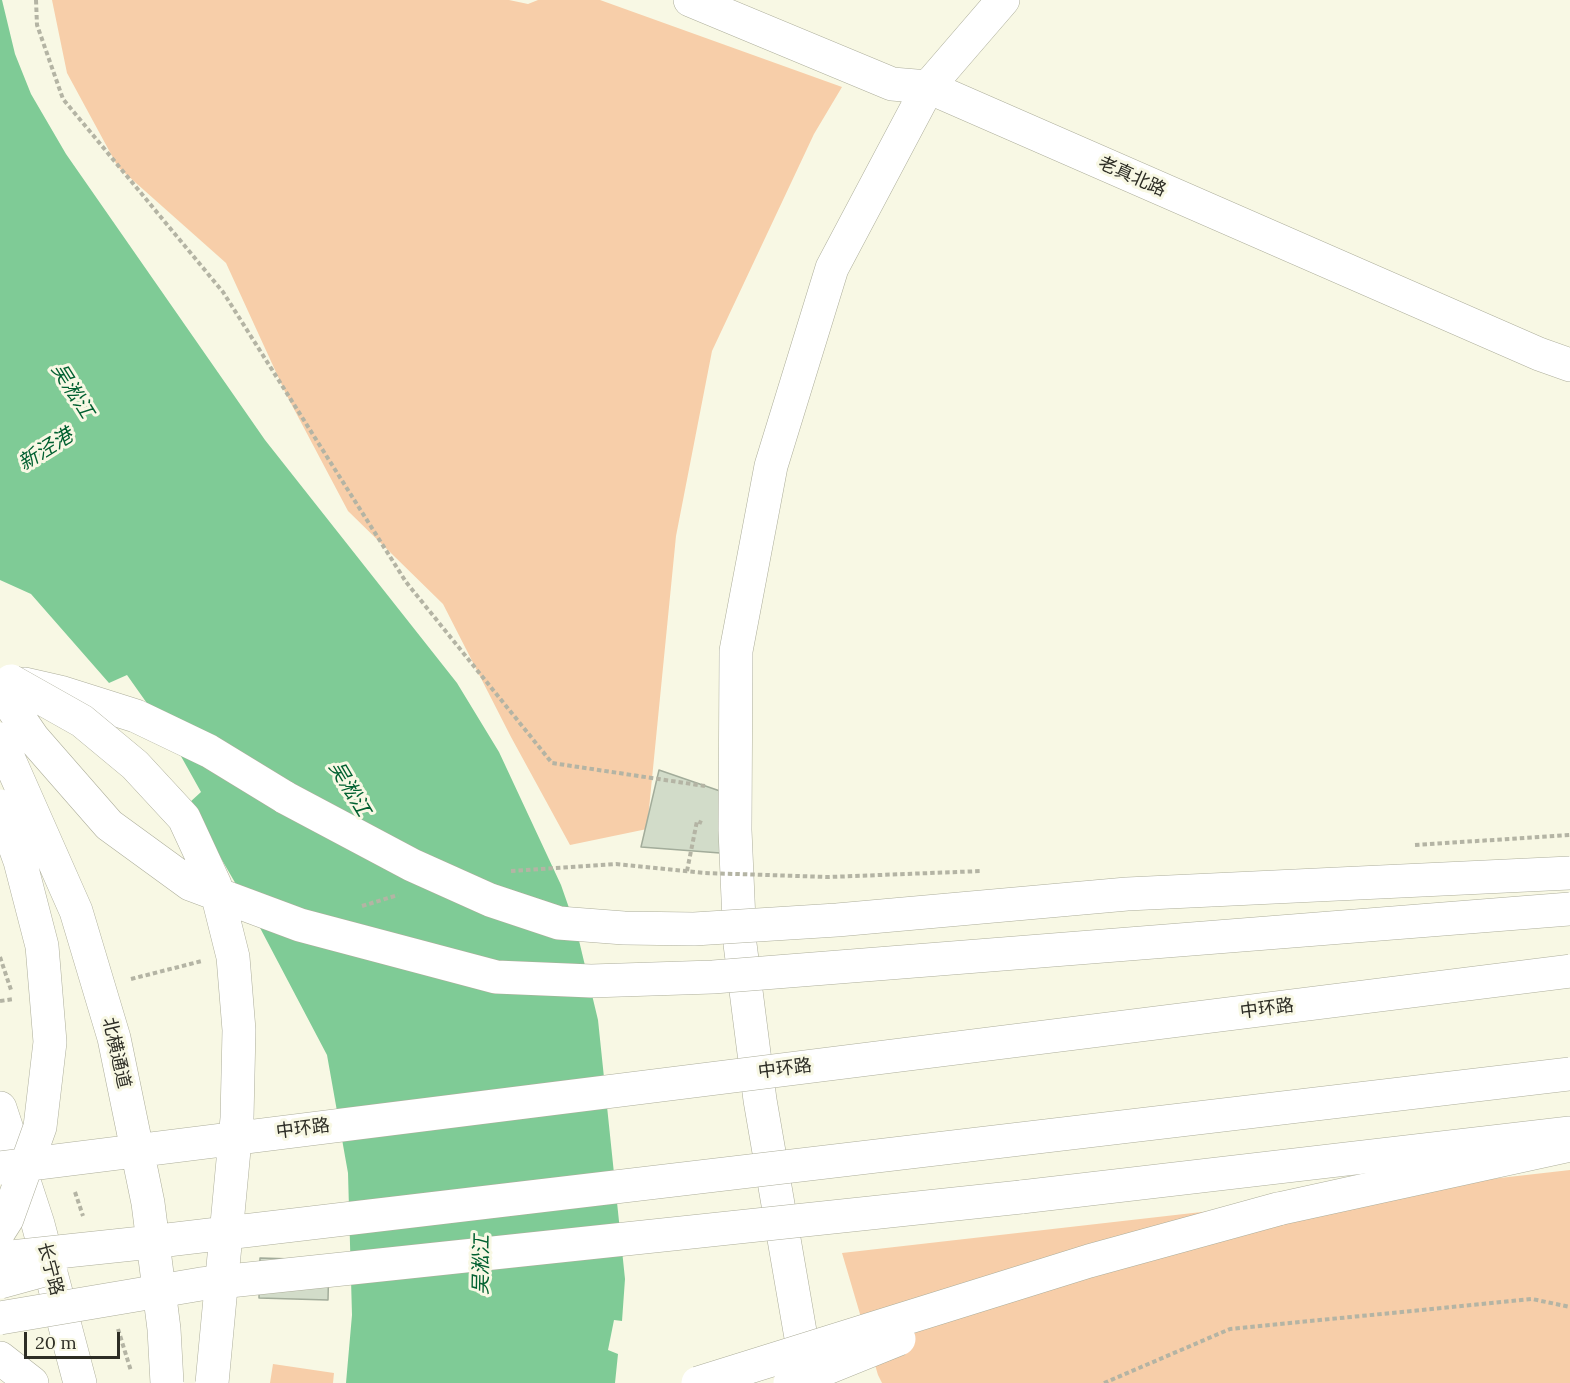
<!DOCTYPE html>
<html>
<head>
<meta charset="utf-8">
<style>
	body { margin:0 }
	#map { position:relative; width:1570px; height:1383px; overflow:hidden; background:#f8f8e4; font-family:Lora,serif }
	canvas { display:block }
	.scale { position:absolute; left:24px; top:1332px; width:96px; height:27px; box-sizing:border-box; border:3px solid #2d2d25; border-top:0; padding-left:8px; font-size:18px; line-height:21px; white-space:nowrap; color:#2d2d25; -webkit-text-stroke:4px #f8f8e4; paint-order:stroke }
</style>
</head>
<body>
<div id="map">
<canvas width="1570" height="1383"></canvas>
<div class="scale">20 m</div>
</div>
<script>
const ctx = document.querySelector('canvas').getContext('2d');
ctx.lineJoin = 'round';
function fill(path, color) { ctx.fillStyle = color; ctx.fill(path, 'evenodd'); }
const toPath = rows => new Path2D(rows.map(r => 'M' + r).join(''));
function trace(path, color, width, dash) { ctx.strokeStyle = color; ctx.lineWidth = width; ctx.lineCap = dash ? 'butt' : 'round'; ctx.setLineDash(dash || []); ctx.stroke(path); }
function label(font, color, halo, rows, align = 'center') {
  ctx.font = font + ' Lora,"Noto Sans SC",serif'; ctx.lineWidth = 6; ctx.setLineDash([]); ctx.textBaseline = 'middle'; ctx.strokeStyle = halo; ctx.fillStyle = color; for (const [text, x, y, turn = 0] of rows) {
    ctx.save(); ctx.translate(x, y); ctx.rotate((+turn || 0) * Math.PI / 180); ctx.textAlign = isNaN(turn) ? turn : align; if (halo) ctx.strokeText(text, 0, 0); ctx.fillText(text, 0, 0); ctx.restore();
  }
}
fill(toPath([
	[52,0,509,0,528,4,538,0,600,0,842,87,814,134,712,351,676,536,647,829,570,845,511,737,443,604,348,511,286,394,226,263,118,167,67,73],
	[1570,1170,1570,1383,882,1383,878,1375,842,1253],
	[273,1364,334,1373,333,1383,270,1383]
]), '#f7cea9');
fill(toPath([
	[0,0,2,0,15,54,31,94,66,154,265,440,457,683,499,752,561,885,576,928,598,1020,625,1279,622,1321,614,1320,608,1350,618,1354,615,1383,346,1383,352,1315,348,1173,327,1055,248,905,189,803,201,792,168,733,127,675,109,683,31,594,0,580]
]), '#7fcb96');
const building = toPath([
	[659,770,720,791,720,853,641,847,659,770],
	[260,1258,329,1260,328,1300,259,1298,260,1258]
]);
fill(building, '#d2dcc9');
trace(building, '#a2ac9a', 1.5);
const minor = toPath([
	[690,0,892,84,928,87,1539,354,1570,365],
	[1021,1197,1570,1133],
	[808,1378,760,1100,740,944,735,830,736,651,771,466,832,268,928,87,1003,0]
]);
const major = toPath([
	[0,1108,38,1224,80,1383]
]);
const highway = toPath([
	[25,684,60,692,136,716,209,751,286,798],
	[1278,1209,1570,1145],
	[0,1358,32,1383]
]);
trace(minor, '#adae9b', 34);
trace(major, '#adae9b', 34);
trace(highway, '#adae9b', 34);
trace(toPath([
	[36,0,37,25,63,99,223,292,406,582,552,763,705,786],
	[687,871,697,821,702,823],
	[0,957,11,990],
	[75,1192,83,1216],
	[118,1329,131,1371],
	[1104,1383,1230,1329,1532,1299,1570,1307]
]), '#b4b4a4', 4, [4.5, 3]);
trace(minor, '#fff', 33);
trace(major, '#fff', 33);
trace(highway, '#fff', 33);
const minorBridge = toPath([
	[0,1318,201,1284,1021,1197]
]);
const highwayBridge = toPath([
	[11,681,82,721,135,765,184,818,215,885,233,957,239,1030,237,1118,212,1383],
	[0,690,33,738,109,825,190,884,300,925,496,977,591,981,713,977,1570,909],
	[0,739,76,911,114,1038,148,1203,164,1329,167,1383],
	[286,798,412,865,490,900,559,923,624,928,694,929,837,920,1127,894,1570,873],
	[0,806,20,861,42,946,50,1042,40,1127,7,1219,0,1230],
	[0,1168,1570,971],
	[0,1258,142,1243,1570,1074],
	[0,1282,51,1268],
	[698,1383,1089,1261,1278,1209],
	[790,1383,899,1339]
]);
trace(minorBridge, '#adae9b', 34, []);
trace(highwayBridge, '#adae9b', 34, []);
trace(toPath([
	[1415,845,1570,835],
	[511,871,616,864,705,873,829,877,982,871],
	[362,906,398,895],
	[131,979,202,961],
	[0,1001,14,999]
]), '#b4b4a4', 4, [4.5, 3]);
trace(minorBridge, '#fff', 33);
trace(highwayBridge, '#fff', 33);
label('18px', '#2d2d25', '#f8f8e4', [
	["老真北路",1132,177,24],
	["中环路",1267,1009,-7],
	["北横通道",116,1053,77],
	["中环路",785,1069,-7],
	["中环路",303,1129,-7],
	["长宁路",50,1269,75]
]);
label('italic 20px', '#016030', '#f8f8e4', [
	["吴淞江",72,391,58],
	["新泾港",46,450,-32],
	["吴淞江",349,789,59],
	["吴淞江",482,1265,-89]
]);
</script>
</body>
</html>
